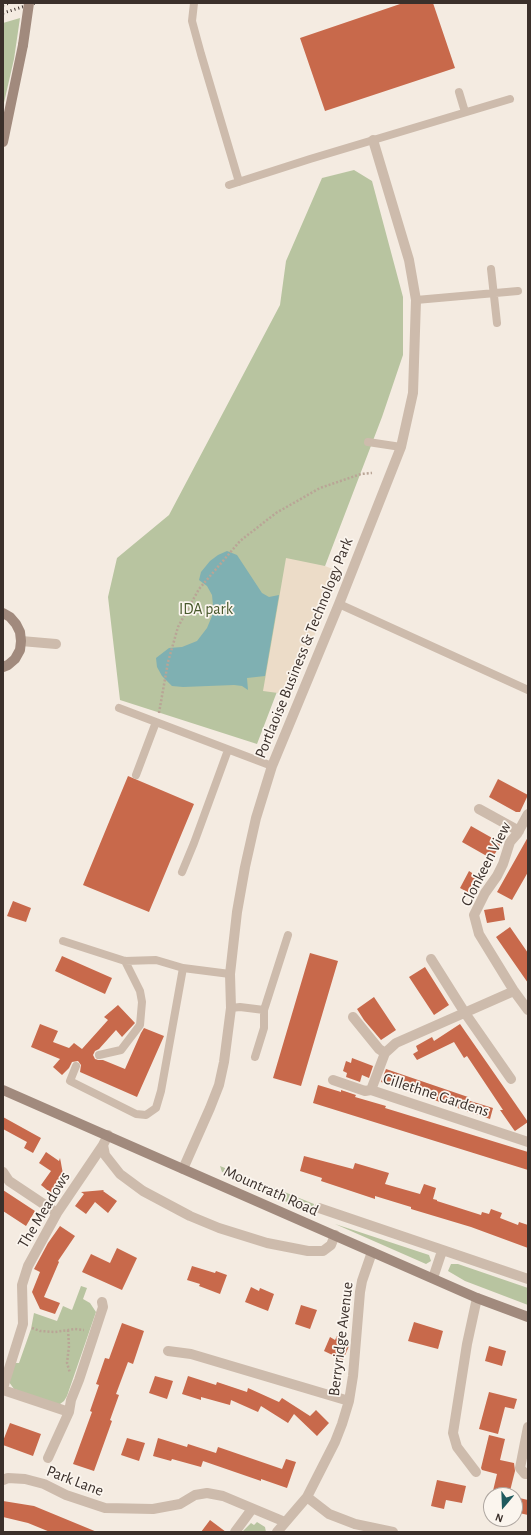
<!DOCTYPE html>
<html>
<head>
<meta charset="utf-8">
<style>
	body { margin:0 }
	#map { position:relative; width:531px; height:1535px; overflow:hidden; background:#f4ebe1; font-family:"Alegreya Sans",sans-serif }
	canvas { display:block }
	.frame { position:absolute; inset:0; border:4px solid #3b302b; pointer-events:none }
	.north { position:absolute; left:483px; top:1487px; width:40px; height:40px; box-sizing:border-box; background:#fbf5ee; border:1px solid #aea6a0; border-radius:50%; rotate:199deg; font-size:11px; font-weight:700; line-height:16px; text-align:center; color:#3b302b }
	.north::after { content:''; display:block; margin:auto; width:14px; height:18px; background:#1f5a5e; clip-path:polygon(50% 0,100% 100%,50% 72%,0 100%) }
</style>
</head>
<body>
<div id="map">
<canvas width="531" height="1535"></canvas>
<div class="frame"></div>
<div class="north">N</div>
</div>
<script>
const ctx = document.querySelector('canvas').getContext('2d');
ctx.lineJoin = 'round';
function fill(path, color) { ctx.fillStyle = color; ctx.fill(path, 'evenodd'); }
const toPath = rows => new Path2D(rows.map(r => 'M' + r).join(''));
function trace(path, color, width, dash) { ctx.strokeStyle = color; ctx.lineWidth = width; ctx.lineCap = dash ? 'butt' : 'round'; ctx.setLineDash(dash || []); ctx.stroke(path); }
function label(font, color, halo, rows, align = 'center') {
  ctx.font = font + ' "Alegreya Sans",sans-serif'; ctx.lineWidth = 3.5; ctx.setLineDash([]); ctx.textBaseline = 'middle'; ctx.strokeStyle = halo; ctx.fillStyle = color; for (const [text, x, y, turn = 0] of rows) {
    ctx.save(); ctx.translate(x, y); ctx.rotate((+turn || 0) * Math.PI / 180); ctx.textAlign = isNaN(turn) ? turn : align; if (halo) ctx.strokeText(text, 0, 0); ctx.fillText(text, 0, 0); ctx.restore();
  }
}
fill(toPath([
	[20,18,14,59,3,107,3,23],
	[354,170,372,181,403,297,403,355,382,417,257,744,120,700,108,597,117,558,169,515,280,305,286,261,322,178],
	[220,1166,314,1204,311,1213,222,1172],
	[335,1224,429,1255,431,1261,426,1264],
	[451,1264,458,1264,528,1288,528,1305,465,1281,448,1271],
	[81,1286,87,1288,83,1299,90,1303,96,1312,67,1396,64,1401,60,1404,56,1404,14,1389,9,1382,14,1363,19,1363,31,1329,34,1313,57,1321,63,1306,72,1310],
	[257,1522,265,1527,266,1532,242,1532,251,1523,254,1525]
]), '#b8c4a0');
fill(toPath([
	[286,558,325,566,340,572,289,698,278,693,263,691]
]), '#ecdcc8');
fill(toPath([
	[227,551,237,555,262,593,269,597,279,595,265,676,247,678,248,690,242,686,234,685,183,687,172,686,162,676,157,667,156,658,169,648,182,647,197,641,207,628,212,616,213,605,212,595,207,586,199,580,201,572,210,561,218,555]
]), '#7fb0b2');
fill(toPath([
	[403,3,433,3,455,68,325,111,300,38],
	[128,776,194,804,149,912,83,885],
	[498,779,528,795,520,812,516,812,489,797],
	[471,826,501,843,492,859,462,842],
	[528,837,528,872,512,900,497,892],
	[469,871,480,878,471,894,460,888],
	[13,901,31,908,26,922,7,916],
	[503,907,505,920,487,923,484,910],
	[510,927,528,953,528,983,496,937],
	[310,953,338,961,301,1086,273,1078],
	[62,956,112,978,105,994,55,971],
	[425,967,449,1005,434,1015,409,977],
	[374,997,396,1030,381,1040,364,1020,357,1009],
	[118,1005,135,1023,122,1037,116,1030,99,1049,95,1051,93,1055,95,1059,98,1060,103,1060,125,1069,141,1033,144,1028,164,1036,137,1097,80,1072,81,1065,78,1061,72,1062,69,1068,62,1075,53,1067,60,1059,31,1047,40,1024,58,1031,53,1042,69,1048,74,1043,82,1049,108,1020,104,1017],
	[460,1024,528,1122,515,1131,514,1130,500,1110,503,1110,467,1056,464,1058,454,1042,417,1060,413,1054,418,1051,416,1046,432,1037,434,1041],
	[352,1058,373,1066,369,1078,362,1075,360,1082,346,1077,347,1073,343,1071,346,1061,351,1063],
	[386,1069,468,1097,467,1100,493,1108,490,1119,381,1082],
	[318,1085,341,1092,341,1090,356,1095,355,1097,386,1106,385,1108,528,1152,528,1170,313,1103],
	[3,1117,41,1138,33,1153,24,1148,27,1142,3,1129],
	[46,1152,59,1161,60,1158,61,1163,64,1180,62,1179,52,1194,41,1185,51,1171,39,1163],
	[304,1156,353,1169,355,1163,389,1173,385,1184,420,1194,424,1184,436,1188,433,1199,437,1200,437,1201,481,1215,482,1212,489,1214,491,1209,502,1213,500,1218,518,1225,519,1222,528,1225,528,1248,471,1227,411,1209,411,1207,375,1196,375,1199,321,1181,322,1178,300,1171],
	[3,1190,35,1211,26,1226,3,1211],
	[104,1190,103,1191,117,1201,108,1213,95,1202,86,1214,75,1206,84,1194,81,1192],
	[60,1226,75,1236,58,1261,59,1262,44,1297,60,1303,55,1314,40,1309,32,1292,40,1272,34,1269,48,1243],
	[117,1248,137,1258,122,1290,82,1272,91,1254,110,1263],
	[192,1266,215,1273,216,1271,227,1275,220,1294,199,1286,200,1284,187,1280],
	[251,1287,259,1291,260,1288,274,1294,268,1311,245,1302],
	[301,1305,317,1310,310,1329,295,1324],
	[414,1322,443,1331,438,1349,408,1341],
	[122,1323,144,1331,133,1364,128,1362,116,1394,119,1395,110,1420,112,1421,94,1471,73,1464,92,1412,90,1411,99,1385,96,1384,105,1358,109,1359],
	[337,1336,347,1341,346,1344,349,1346,343,1360,324,1351,330,1337,335,1340],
	[489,1346,506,1351,502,1366,485,1361],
	[155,1376,173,1381,167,1399,149,1393],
	[188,1376,216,1385,217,1382,247,1392,248,1388,279,1402,282,1398,310,1416,316,1410,329,1423,317,1436,294,1414,288,1423,261,1406,258,1412,231,1400,230,1405,201,1397,201,1400,182,1394],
	[489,1392,517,1399,514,1409,505,1407,498,1434,479,1429],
	[10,1423,41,1434,33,1456,3,1445,3,1441],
	[489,1435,505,1439,500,1460,514,1463,515,1471,509,1495,492,1495,497,1474,482,1470,481,1468],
	[127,1438,145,1443,139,1461,121,1455],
	[158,1438,187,1447,188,1444,216,1453,218,1447,282,1469,286,1459,296,1462,287,1488,261,1479,261,1481,203,1461,201,1467,172,1459,171,1461,153,1456],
	[437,1480,466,1486,462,1503,446,1500,444,1509,431,1506],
	[515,1497,528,1500,528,1515,515,1512],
	[3,1501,34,1506,97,1532,50,1532,28,1523,3,1517],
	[210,1520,226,1532,201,1532]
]), '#c8694b');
trace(toPath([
	[159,713,168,662,178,627,199,589,240,541,276,513,320,488,361,474,372,473],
	[32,1328,40,1331,55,1332,75,1329,84,1330],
	[68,1330,69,1346,67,1363,70,1373]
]), '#b9a596', 2.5, [2, 2]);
trace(toPath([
	[194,3,192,21,201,54,239,182],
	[459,92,465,112],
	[229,185,310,159,510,99],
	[491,269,497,323],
	[416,300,518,291],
	[368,442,401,447],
	[339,604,528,690],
	[119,708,272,766],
	[136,775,156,722],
	[182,872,194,843,228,750],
	[63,941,125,961,156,960,183,968],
	[231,1008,240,1007,264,1010],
	[99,1055,121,1050,140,1025,142,1002,140,991,125,961],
	[255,1057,264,1028,264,1010,288,935],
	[76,1066,70,1081,136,1114,146,1115,156,1108,161,1091,183,968,230,974]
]), '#cdbbac', 8);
trace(toPath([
	[21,641,56,644],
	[479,809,519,831],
	[528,814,517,834,510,842,503,864,497,876,485,893,474,915,479,934,514,991,528,1010],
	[431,959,465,1013,511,1079],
	[514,991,396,1043,385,1053,371,1090,528,1142],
	[353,1017,379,1049,385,1053],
	[333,1080,365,1091,371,1090],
	[108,1135,103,1145,105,1155,120,1174,143,1191,190,1216,219,1228,267,1243,308,1251,323,1251,331,1245,335,1235],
	[183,1169,210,1108,219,1085,224,1062,231,1008,230,974,237,912,245,867,256,818,272,766,339,604,401,447,413,393,416,300,409,260,373,140],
	[3,1172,9,1181,57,1213],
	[319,1208,528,1279],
	[433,1278,442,1251],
	[168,1351,191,1354,349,1401],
	[3,1388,23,1324,22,1285,28,1266,57,1213,103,1145],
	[3,1390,69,1412,48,1458],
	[69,1412,71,1400,79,1380,103,1307,102,1302],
	[528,1427,520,1468,525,1474,528,1474],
	[476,1472,457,1447,453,1433,467,1344,477,1298],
	[3,1480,8,1478,25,1479,44,1484,66,1495,105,1508,153,1509,180,1504,195,1495,207,1493,223,1496,285,1522],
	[307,1497,329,1514,355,1524,393,1532],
	[235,1532,252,1509],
	[277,1532,307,1497,335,1442,342,1424,349,1401,353,1376,360,1292,362,1281,372,1252]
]), '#cdbbac', 10);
trace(toPath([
	[3,142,23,45],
	[3,613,10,617,16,624,20,632,21,641,20,650,15,659,8,665,3,667],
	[3,1090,477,1298,528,1317]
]), '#a18a7d', 10);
trace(toPath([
	[3,5,10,3],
	[3,13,35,3]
]), '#3b302b', 3, [1, 3]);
trace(toPath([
	[23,45,29,3]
]), '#a18a7d', 10);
label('16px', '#4a5a2e', '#fbf5ee', [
	["IDA park",206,609]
]);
label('16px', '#3b302b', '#fbf5ee', [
	["Portlaoise Business & Technology Park",304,648,-68],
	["Clonkeen View",486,864,-63],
	["Cillethne Gardens",436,1095,18],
	["Mountrath Road",271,1191,24],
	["The Meadows",44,1210,-59],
	["Berryridge Avenue",341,1339,-83],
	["Park Lane",75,1481,21]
]);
</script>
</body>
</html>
